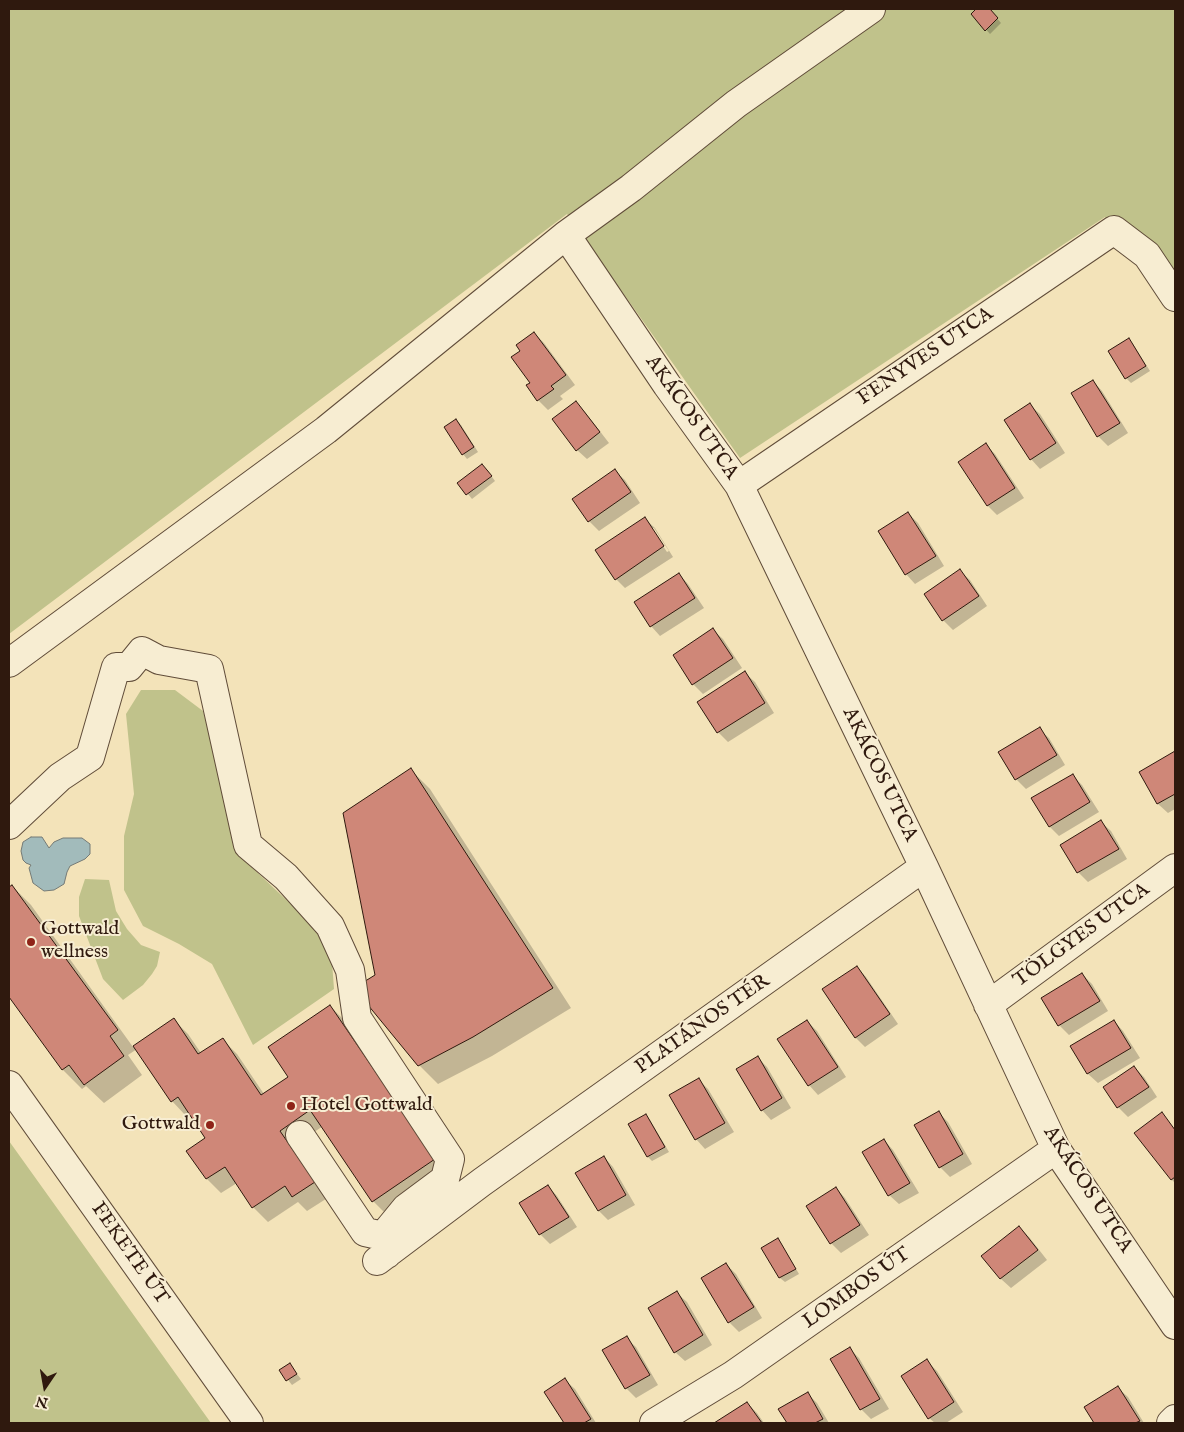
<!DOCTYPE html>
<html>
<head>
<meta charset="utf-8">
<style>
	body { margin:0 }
	#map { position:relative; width:1184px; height:1432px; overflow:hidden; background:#f3e3b9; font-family:"IM FELL English",serif }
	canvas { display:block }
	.frame { position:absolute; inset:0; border:10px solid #2f190e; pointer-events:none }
	.north { position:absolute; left:20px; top:1362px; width:50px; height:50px; -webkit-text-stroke:4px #f7edd2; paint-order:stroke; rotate:192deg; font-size:14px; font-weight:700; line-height:20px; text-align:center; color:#2f190e }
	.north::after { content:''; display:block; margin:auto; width:18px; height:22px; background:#2f190e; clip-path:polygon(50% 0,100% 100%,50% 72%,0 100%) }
</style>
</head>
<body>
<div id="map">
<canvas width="1184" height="1432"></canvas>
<div class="frame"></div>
<div class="north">N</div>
</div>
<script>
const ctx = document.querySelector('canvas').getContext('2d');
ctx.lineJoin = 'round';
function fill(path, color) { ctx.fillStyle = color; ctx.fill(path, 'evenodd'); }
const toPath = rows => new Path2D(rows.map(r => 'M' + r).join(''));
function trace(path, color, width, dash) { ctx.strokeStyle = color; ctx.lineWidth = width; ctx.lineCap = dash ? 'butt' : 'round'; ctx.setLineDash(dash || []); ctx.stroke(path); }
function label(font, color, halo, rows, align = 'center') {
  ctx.font = font + ' "IM FELL English",serif'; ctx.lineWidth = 4; ctx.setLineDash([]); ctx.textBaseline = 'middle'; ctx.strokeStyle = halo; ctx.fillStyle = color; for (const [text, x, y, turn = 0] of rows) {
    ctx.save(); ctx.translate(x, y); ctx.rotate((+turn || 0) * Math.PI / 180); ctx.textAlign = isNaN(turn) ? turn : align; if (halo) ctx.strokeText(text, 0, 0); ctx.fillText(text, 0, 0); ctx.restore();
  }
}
fill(toPath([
	[9,9,1175,9,1175,294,1172,297,1105,217,740,458,567,214,9,634],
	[141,690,175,690,203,711,242,858,314,926,332,962,334,989,253,1045,212,964,179,944,143,926,124,890,124,836,134,794,126,714],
	[85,879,109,880,116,911,127,929,141,945,160,952,157,966,152,974,143,985,123,1000,103,979,79,916,79,897],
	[9,1141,211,1423,9,1423]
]), '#c0c28b');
const water = toPath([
	[31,837,42,837,49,848,54,842,63,838,82,838,90,844,90,854,85,859,70,866,67,872,64,884,54,890,44,891,33,883,29,868,31,865,26,863,23,860,21,851,23,842,31,837]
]);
fill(water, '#a2bbbb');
trace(water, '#747a76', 1);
fill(toPath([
	[978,9,989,9,1001,23,990,34,972,14],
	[534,333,544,343,575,385,560,396,563,399,548,410,538,400,528,386,532,383,522,351],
	[1129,340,1133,344,1150,371,1131,383,1126,378],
	[1093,381,1102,391,1128,433,1108,446,1098,436],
	[576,402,585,412,609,443,587,459,577,450],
	[1030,405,1040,414,1065,453,1040,469,1031,459],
	[456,420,461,425,478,452,467,459,463,454],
	[986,445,995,454,1024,498,997,515,988,506,959,462],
	[487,470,495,481,472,499,459,483],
	[615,471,625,480,640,503,599,531,589,521,574,499],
	[908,513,918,523,944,566,915,584,906,574],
	[645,519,655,528,673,557,625,588,616,579],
	[651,528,654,528,669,551,667,552],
	[960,571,970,580,987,606,953,630,943,620],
	[679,574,688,584,704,608,660,636,651,626],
	[713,630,723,639,742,668,703,694,693,684],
	[745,673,755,682,774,713,728,742,718,732,699,702],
	[1039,729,1049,738,1065,765,1026,789,1016,779],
	[1175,752,1175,809,1168,813,1158,804,1140,773],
	[411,770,430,789,571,1008,492,1056,438,1084,419,1065,376,976],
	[1072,775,1082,785,1099,812,1059,836,1049,826],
	[1101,822,1111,831,1127,859,1088,882,1078,872,1062,845],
	[12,886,31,905,133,1047,174,1020,188,1034,201,1053,222,1039,237,1054,264,1094,289,1077,330,1006,345,1021,448,1174,387,1215,373,1201,323,1126,294,1146,329,1197,307,1211,298,1202,268,1222,253,1207,237,1183,221,1193,207,1179,207,1138,190,1113,186,1116,172,1101,137,1049,128,1055,142,1075,104,1103,86,1086,82,1089,63,1070,9,995,9,889],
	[857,967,866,977,898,1024,865,1047,855,1037],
	[1082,974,1092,984,1108,1011,1069,1035,1059,1025,1043,998],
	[807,1021,817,1031,846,1077,818,1095,809,1085],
	[1114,1021,1123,1031,1140,1058,1098,1083,1088,1074,1072,1047],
	[757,1057,767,1067,791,1108,771,1120,762,1110],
	[1134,1067,1144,1077,1157,1097,1128,1117,1118,1107],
	[698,1079,708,1089,734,1132,705,1149,696,1139],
	[938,1112,948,1122,972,1164,950,1177,940,1167],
	[1161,1114,1175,1129,1175,1183,1172,1180],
	[646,1115,650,1120,669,1152,652,1161,648,1157],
	[884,1140,893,1150,919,1193,899,1204,889,1195],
	[604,1157,613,1167,635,1205,608,1220,599,1211],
	[548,1186,557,1196,577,1227,550,1244,540,1234,520,1204],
	[836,1188,845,1198,869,1235,841,1253,831,1243,808,1206],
	[1019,1227,1029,1237,1047,1260,1011,1288,1001,1279,983,1256],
	[778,1240,782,1245,799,1274,785,1282,780,1278,763,1248],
	[726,1264,736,1274,762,1318,739,1332,729,1322,703,1279],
	[677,1293,687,1302,712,1345,685,1361,675,1352],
	[626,1338,636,1347,658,1385,636,1398,626,1388],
	[850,1349,859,1358,889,1409,871,1419,861,1409,832,1359],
	[927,1361,937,1371,963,1412,946,1423,935,1423,929,1418],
	[290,1365,301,1379,292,1385,281,1371],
	[565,1380,575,1389,596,1423,566,1423,545,1392],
	[1118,1388,1128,1397,1144,1423,1095,1423,1085,1407],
	[807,1393,817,1403,829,1423,789,1423,780,1409],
	[747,1403,757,1413,764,1423,717,1423]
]), '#0003');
const building = toPath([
	[976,9,990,9,998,18,985,31,971,14,976,9],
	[534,332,566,375,551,386,554,389,537,401,526,385,530,383,511,357,520,351,516,345,534,332],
	[1129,338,1146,366,1125,379,1108,351,1129,338],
	[1093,380,1120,423,1097,437,1071,393,1093,380],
	[576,401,600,432,576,451,552,419,576,401],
	[1030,403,1056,443,1030,460,1004,420,1030,403],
	[456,419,474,447,462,455,444,427,456,419],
	[986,443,1015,488,987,506,958,462,986,443],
	[482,464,492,476,466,495,457,483,482,464],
	[615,469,631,492,588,522,572,499,615,469],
	[908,512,936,556,905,575,878,531,908,512],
	[645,517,664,546,615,580,595,550,645,517],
	[960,569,979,596,942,621,924,594,960,569],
	[679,573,695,598,650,627,634,602,679,573],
	[713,628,733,658,692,685,673,655,713,628],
	[745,671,765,703,717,733,697,702,745,671],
	[1040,727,1057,755,1015,780,998,752,1040,727],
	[1175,751,1175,794,1157,804,1139,772,1175,751],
	[411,768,553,988,473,1037,418,1066,354,988,375,975,343,813,411,768],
	[1073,774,1090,802,1049,827,1031,798,1073,774],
	[1101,820,1119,849,1077,873,1060,845,1101,820],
	[12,885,118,1030,110,1036,124,1056,84,1085,69,1065,62,1070,9,997,9,887,12,885],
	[857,966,890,1014,855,1038,822,989,857,966],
	[1082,973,1100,1001,1058,1026,1041,998,1082,973],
	[330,1005,435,1159,372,1202,310,1110,280,1131,315,1182,292,1197,285,1186,252,1208,225,1167,206,1179,186,1151,205,1138,178,1097,171,1102,133,1046,174,1018,198,1054,223,1038,261,1095,288,1077,268,1047,330,1005],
	[807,1020,838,1067,808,1086,777,1039,807,1020],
	[1114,1020,1131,1048,1087,1074,1070,1046,1114,1020],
	[758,1056,782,1098,761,1111,736,1069,758,1056],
	[1134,1066,1149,1087,1117,1108,1103,1087,1134,1066],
	[699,1078,725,1123,695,1140,669,1095,699,1078],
	[939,1111,963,1154,939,1168,914,1125,939,1111],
	[1162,1112,1175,1130,1175,1177,1171,1180,1134,1133,1162,1112],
	[646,1114,665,1147,647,1157,628,1124,646,1114],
	[884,1139,910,1183,888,1196,862,1152,884,1139],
	[604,1156,626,1195,598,1211,575,1173,604,1156],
	[548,1185,569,1217,539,1235,519,1203,548,1185],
	[836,1187,860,1225,830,1244,806,1206,836,1187],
	[1019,1226,1038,1250,1000,1279,981,1256,1019,1226],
	[778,1238,796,1269,779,1278,761,1248,778,1238],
	[726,1263,754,1307,728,1323,701,1278,726,1263],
	[677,1291,703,1335,674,1353,648,1308,677,1291],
	[627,1336,650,1375,625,1389,602,1350,627,1336],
	[850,1347,880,1399,860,1410,830,1359,850,1347],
	[927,1359,954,1402,928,1419,901,1376,927,1359],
	[290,1363,297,1374,286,1381,279,1370,290,1363],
	[565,1378,591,1419,584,1423,564,1423,544,1392,565,1378],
	[1118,1386,1140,1421,1135,1423,1094,1423,1084,1407,1118,1386],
	[808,1392,823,1419,815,1423,787,1423,778,1409,808,1392],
	[747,1402,762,1423,714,1423,747,1402]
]);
fill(building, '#cf8778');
trace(building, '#2f190e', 1);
const minor = toPath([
	[566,235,667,385,739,485,924,867,1056,1149,1175,1325],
	[739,485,1114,230,1147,255,1175,297],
	[9,663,326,430,566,235,631,188,736,104,871,9],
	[9,825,60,777,90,757,116,667,129,667,142,651,159,660,209,669,248,845,286,877,330,926,350,970,357,1018,450,1159,445,1179,406,1208,383,1236,387,1254],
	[988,1005,1175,868],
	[9,1085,249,1423],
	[300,1135,365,1232,383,1236],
	[377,1261,482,1182,924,867],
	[654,1423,733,1375,1056,1149],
	[1171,1423,1175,1419]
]);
trace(minor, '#604c39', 30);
trace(minor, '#f7edd2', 28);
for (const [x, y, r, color] of [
	[31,942,5,"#8f2418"],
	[291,1106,5,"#8f2418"],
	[210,1125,5,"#8f2418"]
]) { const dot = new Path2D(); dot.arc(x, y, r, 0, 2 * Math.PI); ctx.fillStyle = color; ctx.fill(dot); trace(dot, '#f7edd2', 2); }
label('20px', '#2f190e', '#f7edd2', [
	["FENYVES UTCA",926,357,-34],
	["AKÁCOS UTCA",691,418,55],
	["AKÁCOS UTCA",879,775,64],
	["TÖLGYES UTCA",1082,936,-36],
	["PLATÁNOS TÉR",703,1025,-35],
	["AKÁCOS UTCA",1087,1190,57],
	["FEKETE ÚT",129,1254,55],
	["LOMBOS ÚT",857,1289,-35]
]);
label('20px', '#2f190e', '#f7edd2', [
	["Gottwald",41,930],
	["wellness",41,953],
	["Hotel Gottwald",301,1106],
	["Gottwald",200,1125,"right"]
], 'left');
</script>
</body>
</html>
